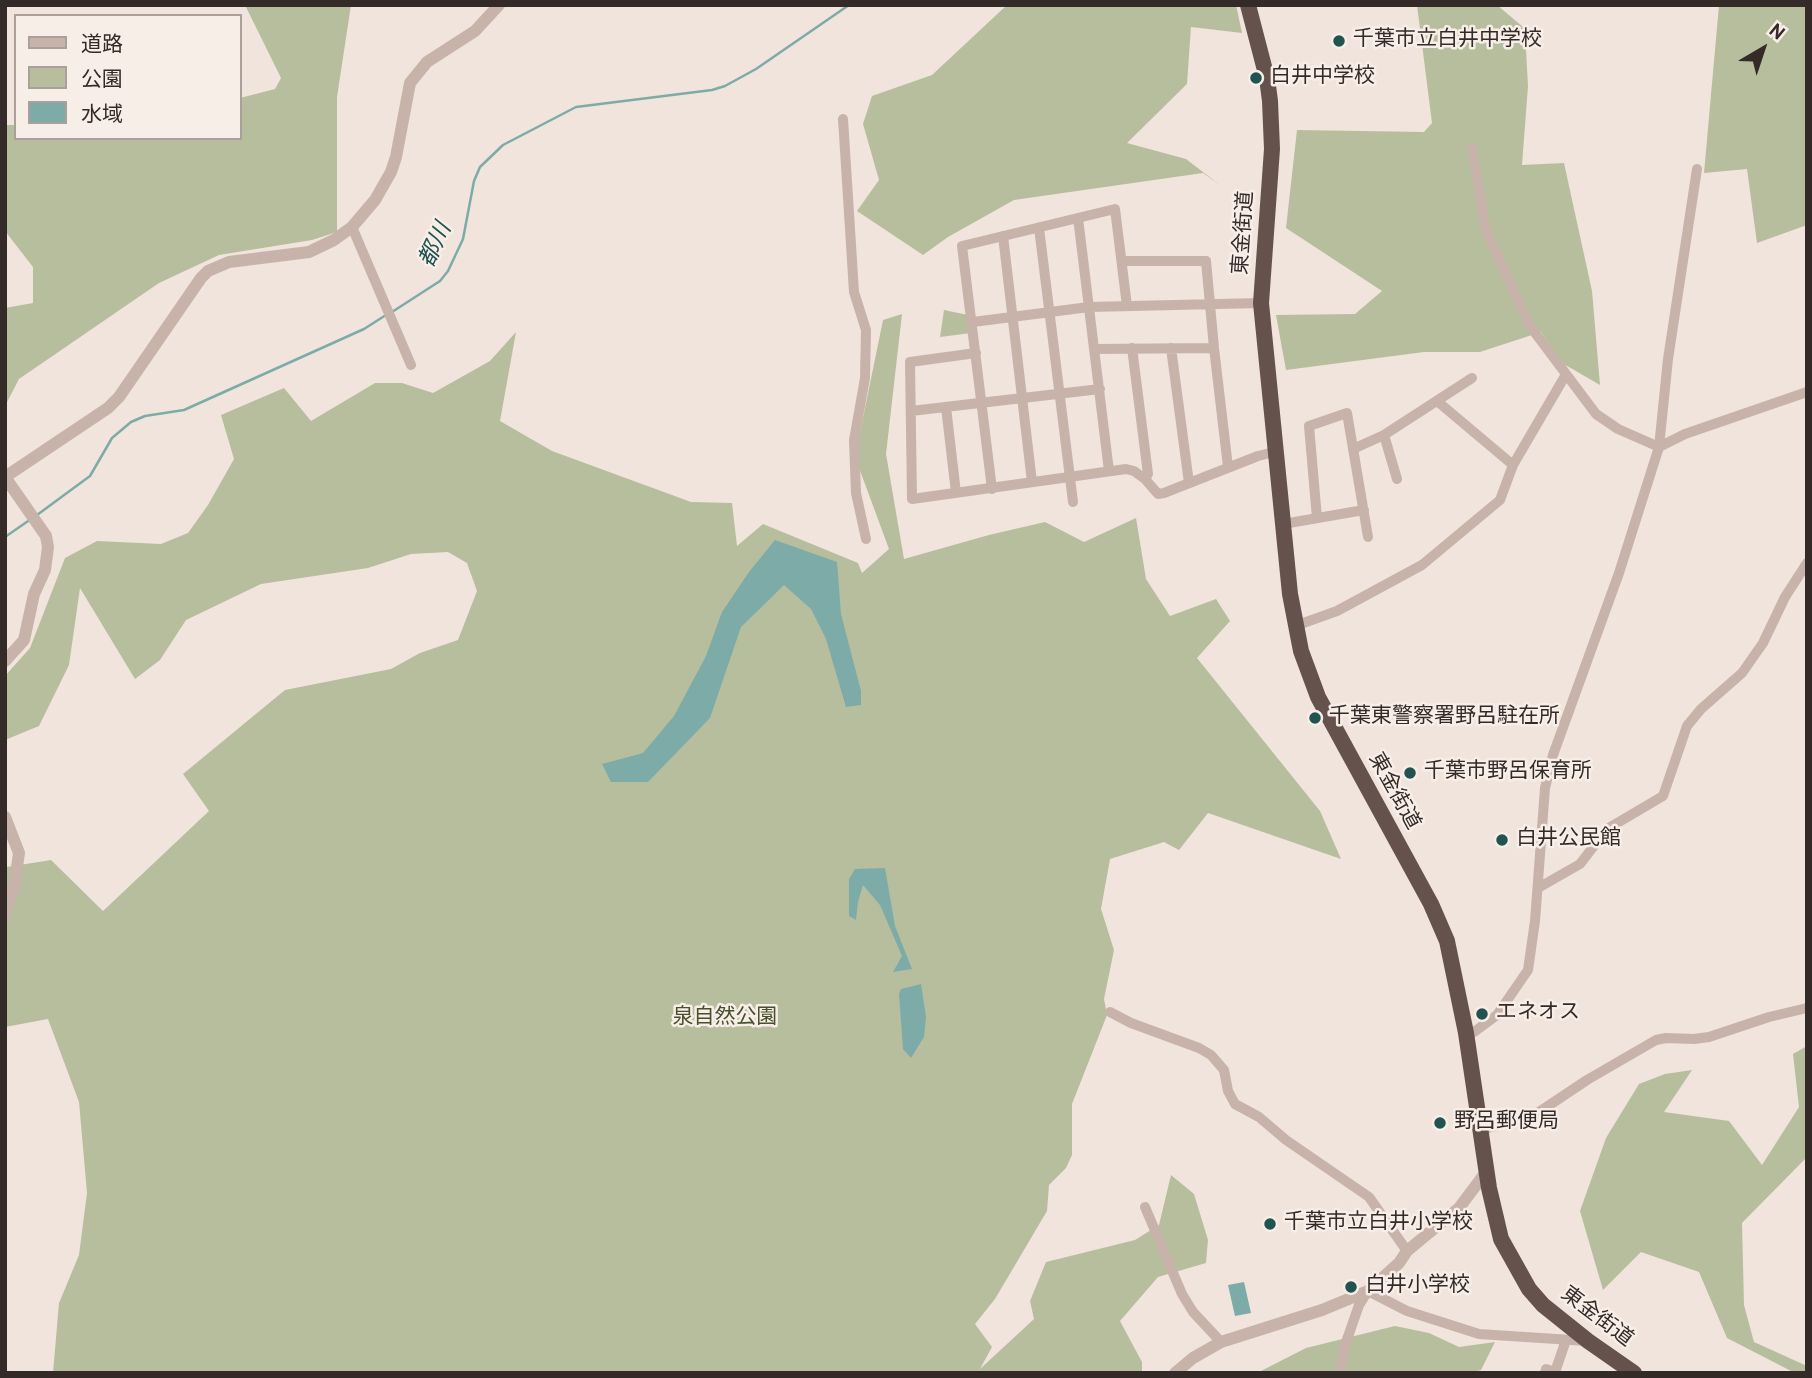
<!DOCTYPE html>
<html>
<head>
<meta charset="utf-8">
<style>
	body { margin:0 }
	#map { position:relative; width:1812px; height:1378px; overflow:hidden; background:#f0e4dc; font-family:Overpass,"Noto Sans JP",sans-serif }
	canvas { display:block }
	.frame { position:absolute; inset:0; border:7px solid #342a28; pointer-events:none }
	.legend { position:absolute; left:14px; top:14px; width:228px; height:126px; box-sizing:border-box; background:#f8eee8; border:2px solid #aaa09b; margin:0; padding:9px 12px; list-style:none; font-size:21px; color:#342a28 }
	.legend li { display:flex; align-items:center; gap:14px; height:35px }
	.legend b { width:35px; border:2px solid #aaa09b }
	.north { position:absolute; left:1728px; top:14px; width:70px; height:70px; -webkit-text-stroke:5px #f8eee8; paint-order:stroke; rotate:39deg; font-size:19px; font-weight:700; line-height:28px; text-align:center; color:#342a28 }
	.north::after { content:''; display:block; margin:auto; width:24px; height:32px; background:#342a28; clip-path:polygon(50% 0,100% 100%,50% 72%,0 100%) }
</style>
</head>
<body>
<div id="map">
<canvas width="1812" height="1378"></canvas>
<div class="frame"></div>
<ul class="legend">
<li><b style="height:9px;background:#c7b3a9"></b>道路</li>
<li><b style="height:19px;background:#b7be9d"></b>公園</li>
<li><b style="height:19px;background:#7daba7"></b>水域</li>
</ul>
<div class="north">N</div>
</div>
<script>
const ctx = document.querySelector('canvas').getContext('2d');
ctx.lineJoin = 'round';
function fill(path, color) { ctx.fillStyle = color; ctx.fill(path, 'evenodd'); }
const toPath = rows => new Path2D(rows.map(r => 'M' + r).join(''));
function trace(path, color, width, dash) { ctx.strokeStyle = color; ctx.lineWidth = width; ctx.lineCap = dash ? 'butt' : 'round'; ctx.setLineDash(dash || []); ctx.stroke(path); }
function label(font, color, halo, rows, align = 'center') {
  ctx.font = font + ' Overpass,"Noto Sans JP",sans-serif'; ctx.lineWidth = 5; ctx.setLineDash([]); ctx.textBaseline = 'middle'; ctx.strokeStyle = halo; ctx.fillStyle = color; for (const [text, x, y, turn = 0] of rows) {
    ctx.save(); ctx.translate(x, y); ctx.rotate((+turn || 0) * Math.PI / 180); ctx.textAlign = isNaN(turn) ? turn : align; if (halo) ctx.strokeText(text, 0, 0); ctx.fillText(text, 0, 0); ctx.restore();
  }
}
fill(toPath([
	[245,5,351,5,337,97,337,232,312,240,219,255,159,283,19,379,5,406,5,308,33,303,33,267,5,231,5,125,16,125,16,138,240,138,240,98,275,89,281,78],
	[1007,5,1236,5,1242,33,1191,27,1187,84,1127,143,1186,159,1220,185,1203,173,1014,200,948,237,923,255,857,211,879,180,863,124,872,96,932,75],
	[1417,5,1497,5,1529,32,1526,50,1528,86,1522,165,1564,163,1592,291,1600,385,1562,363,1541,332,1480,352,1424,352,1286,370,1276,315,1355,314,1382,291,1286,228,1297,130,1424,132,1432,123],
	[1719,5,1807,5,1807,225,1757,243,1747,169,1704,173],
	[944,310,968,315,971,333,940,337],
	[902,314,886,454,904,559,989,535,1045,522,1084,542,1136,518,1146,579,1170,616,1216,599,1230,621,1197,658,1320,811,1341,859,1208,813,1179,850,1164,842,1110,859,1101,909,1114,950,1104,999,1107,1015,1072,1104,1072,1155,1066,1168,1049,1185,1047,1211,995,1299,975,1324,992,1347,980,1369,1034,1319,1030,1301,1046,1262,1135,1240,1159,1225,1171,1175,1194,1194,1208,1240,1206,1263,1158,1277,1120,1321,1142,1362,1142,1373,53,1373,59,1303,79,1255,87,1193,79,1102,48,1019,5,1027,5,862,7,867,51,860,103,911,209,811,183,774,285,690,391,669,420,653,458,640,477,591,467,563,448,552,411,554,368,568,261,584,186,620,160,660,135,679,80,588,69,665,39,726,5,740,5,676,30,648,65,558,97,541,161,544,188,533,208,505,234,459,221,415,284,388,311,421,375,383,402,383,433,393,490,361,516,332,500,421,552,451,691,502,732,503,737,546,763,524,858,563,862,573,889,549,855,457,883,320],
	[1807,1046,1807,1157,1742,1223,1744,1305,1754,1342,1807,1366,1807,1373,1795,1373,1727,1338,1699,1272,1641,1252,1603,1290,1580,1211,1606,1138,1639,1084,1665,1074,1692,1070,1664,1112,1729,1121,1762,1165,1799,1107,1793,1054],
	[1395,1326,1429,1333,1459,1347,1495,1342,1481,1370,1470,1373,1257,1373,1306,1348]
]), '#b7be9d');
fill(toPath([
	[775,540,837,562,841,614,861,691,861,705,846,707,826,639,811,609,784,585,741,627,710,718,648,782,611,782,602,764,643,753,674,716,706,656,722,612,749,572],
	[885,868,895,926,912,969,893,972,902,956,880,905,863,885,858,902,856,920,849,916,849,879,855,869],
	[921,984,926,1017,924,1037,911,1058,903,1049,899,994,901,989],
	[1244,1282,1251,1313,1235,1316,1228,1285]
]), '#7daba7');
trace(toPath([
	[392,312,440,281,448,271,463,239,474,181,480,167,503,145,576,107,712,90,725,86,756,69,849,5],
	[37,515,90,476,112,438,131,422,145,416,184,410,364,329,386,315],
	[5,537,31,519]
]), '#7daba7', 2.5);
trace(toPath([
	[843,119,854,292,866,330,865,378,854,440,856,493,866,539],
	[1472,147,1486,231,1530,326,1596,414,1618,429,1659,447,1685,434,1807,392],
	[1078,218,1109,471],
	[352,227,411,365],
	[1039,228,1073,502],
	[1003,236,1032,482],
	[1122,261,1206,261,1214,348,1228,467],
	[973,322,1089,307,1261,303],
	[1132,348,1148,474,1145,479],
	[1171,348,1189,483],
	[1095,349,1214,348],
	[976,353,910,362,912,499,1126,469,1134,471,1145,479,1158,494,1164,493,1258,456,1274,452],
	[1437,401,1513,465],
	[946,407,956,493],
	[911,411,1100,389],
	[1384,435,1397,479],
	[1353,449,1384,435,1472,378],
	[992,489,962,246,1115,209,1127,306],
	[1317,518,1309,426,1347,413,1368,537],
	[1283,524,1364,510],
	[1295,626,1337,611,1422,565,1500,500,1513,465,1565,376],
	[1538,888,1580,864,1607,829,1663,796,1687,726,1701,709,1742,673,1763,643,1785,597,1807,563],
	[1110,1012,1131,1023,1199,1048,1211,1055,1224,1070,1228,1091,1235,1104,1259,1117,1286,1140,1369,1197,1407,1251],
	[1466,1033,1474,1032,1497,1015,1528,970,1535,921,1545,788,1553,755,1619,573,1659,447,1668,359,1697,169],
	[1481,1130,1533,1116,1587,1080,1656,1040,1666,1038,1694,1039,1709,1037,1769,1017,1807,1008],
	[1145,1207,1182,1294,1193,1312,1221,1342],
	[1341,1373,1343,1351,1359,1305,1368,1291,1407,1311,1479,1334,1587,1341],
	[1545,1373,1546,1369,1555,1372,1566,1340]
]), '#c7b3a9', 10);
trace(toPath([
	[5,477,108,408,119,397,201,278,208,271,229,262,309,252,334,240,352,227,375,200,391,172,396,157,410,83,427,62,475,31,499,5],
	[5,477,46,536,48,547,45,570,34,594,24,640,5,661],
	[5,817,19,853,14,888,5,914],
	[1175,1373,1193,1358,1221,1342,1322,1310,1368,1291,1399,1263,1407,1251,1459,1208,1486,1172]
]), '#c7b3a9', 12);
trace(toPath([
	[1248,5,1267,78,1270,101,1272,149,1261,303,1290,594,1301,651,1318,697,1431,904,1447,941,1466,1033,1489,1188,1501,1239,1529,1289,1543,1305,1588,1341,1634,1373]
]), '#65524d', 16);
for (const [x, y, r, color] of [
	[1339,41,7,"#215350"],
	[1256,78,7,"#215350"],
	[1315,718,7,"#215350"],
	[1410,773,7,"#215350"],
	[1502,840,7,"#215350"],
	[1482,1014,7,"#215350"],
	[1440,1123,7,"#215350"],
	[1270,1224,7,"#215350"],
	[1351,1287,7,"#215350"]
]) { const dot = new Path2D(); dot.arc(x, y, r, 0, 2 * Math.PI); ctx.fillStyle = color; ctx.fill(dot); trace(dot, '#f8eee8', 2.5); }
label('21px', '#342a28', '#f8eee8', [
	["千葉市立白井中学校",1353,41],
	["白井中学校",1270,78],
	["千葉東警察署野呂駐在所",1329,718],
	["千葉市野呂保育所",1424,773],
	["白井公民館",1516,840],
	["エネオス",1496,1014],
	["野呂郵便局",1454,1123],
	["千葉市立白井小学校",1284,1224],
	["白井小学校",1365,1287]
], 'left');
label('21px', '#342a28', '#f8eee8', [
	["東金街道",1245,233,-86],
	["東金街道",1393,792,61],
	["東金街道",1596,1318,37]
]);
label('21px', '#48512e', '#f8eee8', [
	["泉自然公園",725,1019]
]);
label('italic 23px', '#215350', '#f8eee8', [
	["都川",437,246,-65]
]);
</script>
</body>
</html>
